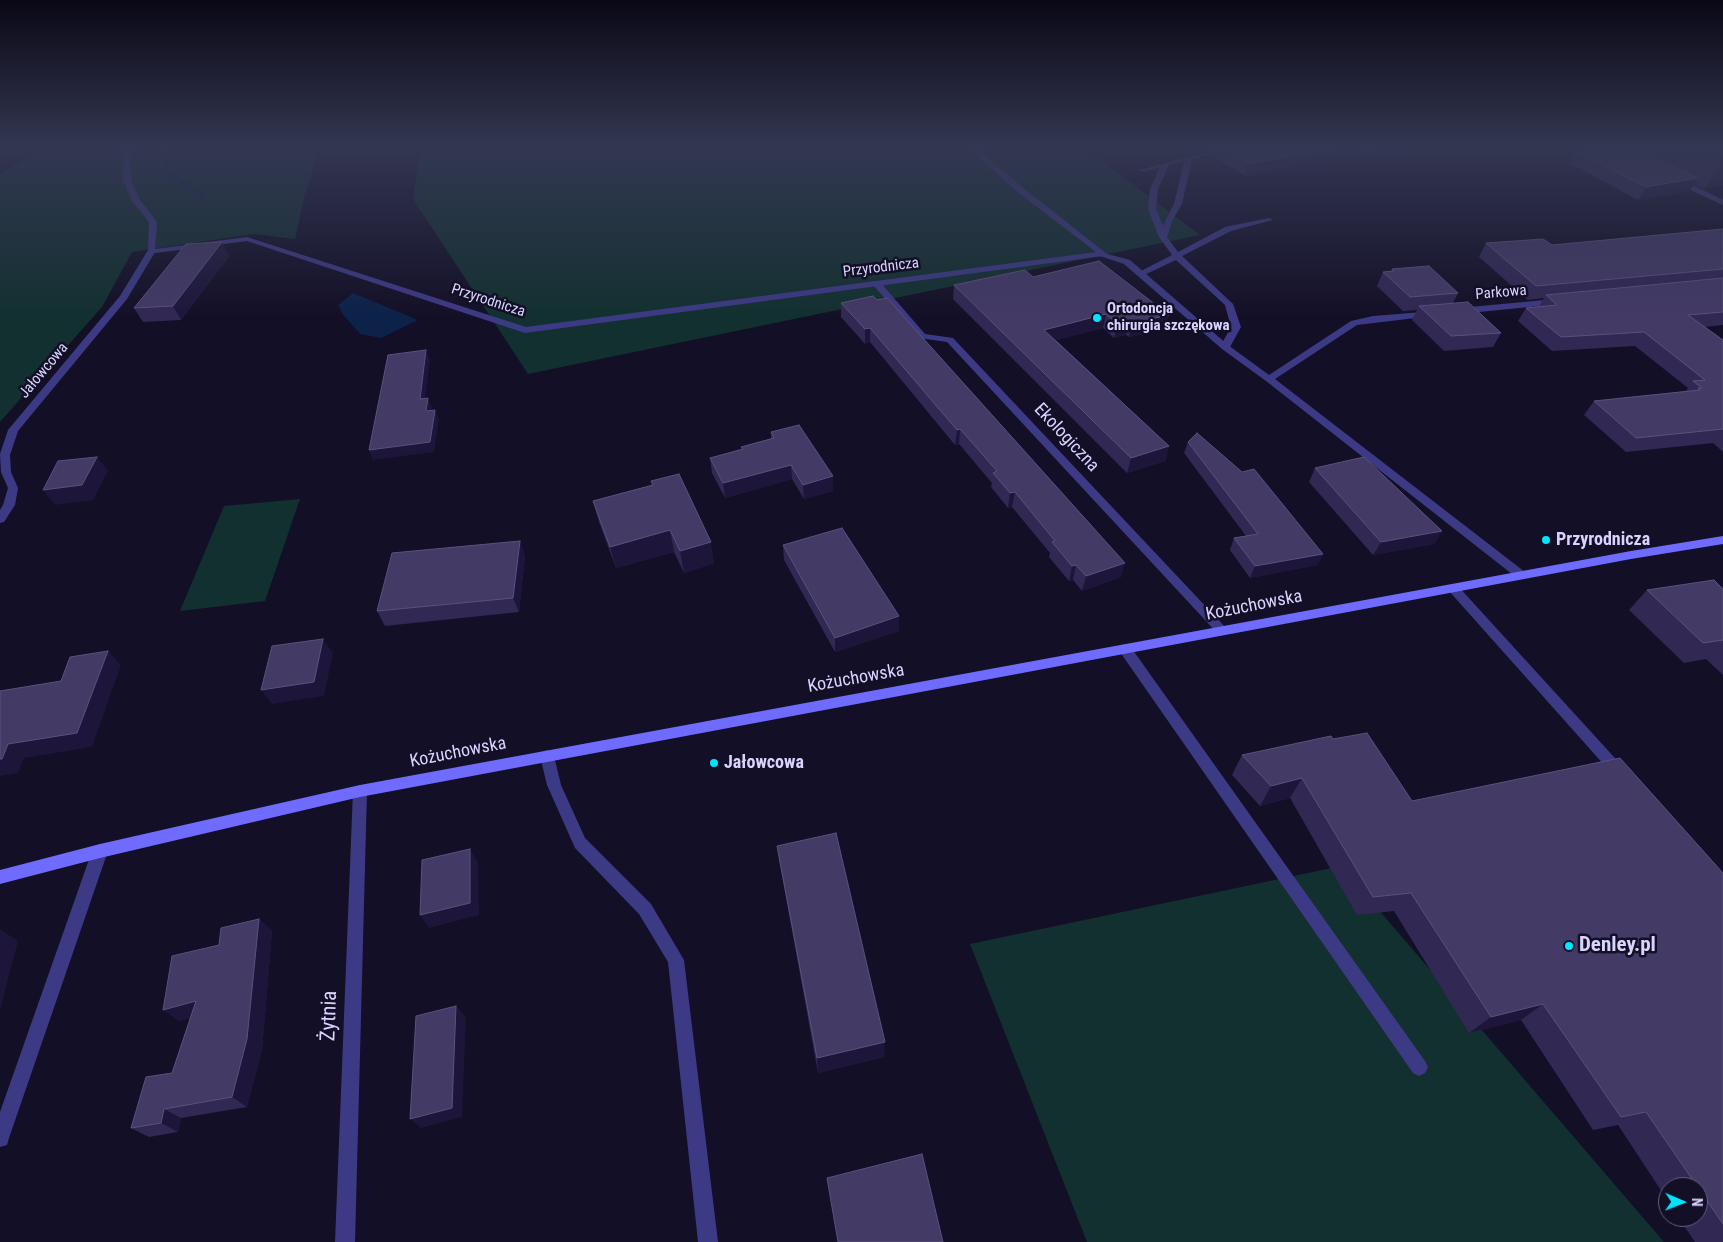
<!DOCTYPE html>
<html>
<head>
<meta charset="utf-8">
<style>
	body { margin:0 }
	#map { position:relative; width:1723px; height:1242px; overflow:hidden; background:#130f26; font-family:"Roboto Condensed",sans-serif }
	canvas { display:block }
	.north { position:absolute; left:1658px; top:1177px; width:50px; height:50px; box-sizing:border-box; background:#130f26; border:1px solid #625e7d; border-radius:50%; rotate:91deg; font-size:14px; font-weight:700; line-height:20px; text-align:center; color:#d9d4ff }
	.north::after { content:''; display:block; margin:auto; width:18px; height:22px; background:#00e5ff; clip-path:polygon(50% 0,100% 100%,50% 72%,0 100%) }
</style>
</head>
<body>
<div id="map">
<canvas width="1723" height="1242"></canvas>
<div class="north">N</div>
</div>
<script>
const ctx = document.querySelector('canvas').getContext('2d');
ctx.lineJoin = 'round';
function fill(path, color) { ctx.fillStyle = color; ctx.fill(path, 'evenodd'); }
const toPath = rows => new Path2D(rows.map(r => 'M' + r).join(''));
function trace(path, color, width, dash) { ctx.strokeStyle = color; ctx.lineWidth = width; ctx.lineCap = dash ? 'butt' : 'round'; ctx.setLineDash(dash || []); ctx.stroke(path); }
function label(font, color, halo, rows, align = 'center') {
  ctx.font = font + ' "Roboto Condensed",sans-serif'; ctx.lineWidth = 5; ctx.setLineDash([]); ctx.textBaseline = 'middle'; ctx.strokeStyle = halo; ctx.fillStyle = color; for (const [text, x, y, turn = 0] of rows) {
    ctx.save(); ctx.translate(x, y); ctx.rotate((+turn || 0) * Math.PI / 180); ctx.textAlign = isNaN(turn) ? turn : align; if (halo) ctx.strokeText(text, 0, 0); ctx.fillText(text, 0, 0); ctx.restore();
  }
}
fill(toPath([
	[44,147,320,147,305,194,295,239,254,234,132,252,102,307,0,422,0,174],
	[421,147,1083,147,1200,235,528,374,413,199],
	[300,499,265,601,180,611,224,506],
	[1341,866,1664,1242,1087,1242,970,944]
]), '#12302f');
fill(toPath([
	[353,293,418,320,381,338,360,334,344,316,338,305]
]), '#0c2248');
fill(toPath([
	[163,147,169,147,168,171,206,195,206,197,202,197,163,173,163,147]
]), '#0c2248');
fill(toPath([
	[118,147,125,147,131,151,131,180,140,200,157,222,155,249,247,237,526,327,1096,252,1015,190,968,147,975,147,1021,186,1107,254,1103,256,525,333,247,241,148,254,149,222,132,201,123,180,124,152,118,147],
	[1185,157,1192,159,1182,204,1172,221,1167,237,1178,252,1225,227,1269,218,1273,220,1231,231,1182,256,1233,304,1241,327,1230,347,1225,350,1220,347,1231,327,1225,305,1176,260,1144,275,1137,273,1172,255,1159,237,1148,209,1150,189,1161,165,1168,163,1169,165,1158,189,1156,209,1163,226,1174,204,1185,157],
	[1453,584,1457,585,1624,768,1626,772,1624,776,1619,778,1614,776,1449,591,1447,588,1449,585,1453,584],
	[1125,644,1130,646,1425,1061,1428,1067,1425,1073,1419,1076,1413,1073,1120,652,1119,649,1120,646,1125,644],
	[547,750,552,752,554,756,561,785,585,838,651,904,684,960,718,1242,698,1242,668,962,639,914,575,848,547,785,540,756,542,752,547,750],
	[100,844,105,846,108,851,9,1138,7,1145,0,1147,0,1112,92,851,95,846,100,844]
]), '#3d3a85');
fill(toPath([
	[1227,147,1237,147,1143,172,1139,170,1227,147],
	[1673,178,1679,178,1723,200,1723,205,1673,182,1673,178],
	[148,250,155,252,127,299,18,431,10,455,11,472,18,488,15,505,4,522,0,523,0,510,3,505,8,488,1,472,0,454,8,430,120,296,148,250],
	[1100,252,1130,260,1228,345,1269,375,1351,321,1373,316,1435,311,1435,315,1432,316,1357,325,1275,379,1525,572,1527,575,1525,578,1517,578,1266,381,1222,349,1124,264,1100,256,1100,252],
	[877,281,880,282,925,334,953,338,1226,628,1228,631,1226,634,1218,634,947,342,919,338,874,286,874,282,877,281],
	[1556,299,1560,302,1559,304,1459,314,1455,311,1459,308,1556,299],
	[360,785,365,787,367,791,355,1242,335,1242,353,791,355,787,360,785]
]), '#3d3a85');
fill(toPath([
	[1723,536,1723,544,1631,559,360,797,100,858,0,884,0,870,100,844,360,785,1631,551,1723,536]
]), '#6f6bff');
fill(toPath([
	[1198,147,1418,147,1371,156,1364,153,1245,176,1212,156,1214,148,1205,151],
	[1638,147,1723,147,1723,185,1704,189,1694,184,1690,191,1638,200,1571,164,1577,152,1637,148],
	[1723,229,1723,325,1704,327,1723,340,1723,452,1713,443,1626,452,1584,415,1594,401,1686,391,1688,388,1635,346,1552,351,1518,321,1526,308,1539,306,1544,298,1528,300,1479,257,1486,243,1552,245],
	[222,242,229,256,181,320,143,322,134,308],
	[1392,269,1458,293,1453,303,1501,333,1493,347,1444,351,1412,320,1417,310,1403,311,1377,286,1383,272,1390,272],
	[1033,277,1169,315,1165,329,1129,337,1126,335,1114,338,1103,328,1056,340,1169,446,1165,461,1127,473,953,299,954,285],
	[873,296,1121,577,1082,591,1073,580,1069,581,1049,557,1050,553,1012,507,1008,508,991,487,992,483,959,444,955,445,870,342,865,344,841,317,841,303],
	[771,432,833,491,804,499,792,479,725,498,712,473,710,458,742,450,741,447,771,439],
	[1188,442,1323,554,1317,565,1250,578,1230,550,1234,538,1246,536,1184,453],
	[1315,468,1442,531,1434,544,1373,555,1309,482],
	[651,481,714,563,684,573,674,552,616,568,599,522,593,501,652,485],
	[783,545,899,631,835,652,784,560],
	[525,555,519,612,385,626,377,611],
	[1723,589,1723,675,1706,659,1684,663,1629,610,1647,590],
	[1333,739,1412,801,1723,873,1723,1242,1695,1242,1678,1217,1698,1217,1698,1187,1668,1187,1668,1201,1618,1125,1593,1130,1521,1020,1469,1033,1394,911,1357,915,1290,798,1260,806,1232,775,1242,755],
	[777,846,884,1057,818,1073,780,865],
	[259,919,272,931,262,1049,247,1107,181,1118,178,1132,149,1137,131,1128,172,1073,190,1018,179,1021,219,945]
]), '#312854');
fill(toPath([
	[1206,147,1215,147,1214,148,1205,151],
	[1337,147,1366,147,1364,153,1245,176,1248,164],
	[1374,147,1418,147,1371,156],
	[1723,159,1723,185,1704,189],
	[1698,178,1690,191,1638,200,1646,187],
	[222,242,229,256,181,320,173,306],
	[1106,314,1103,328,1042,344,1044,330],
	[1169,315,1165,329,1129,337,1132,323],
	[1129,321,1126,335,1114,338,1118,324],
	[870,328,870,342,865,344,865,329],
	[426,350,430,360,424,408,420,399],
	[428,398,432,407,429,420,426,411],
	[435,410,439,419,434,452,373,460,369,450],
	[960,429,959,444,955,445,957,430],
	[1169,446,1165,461,1127,473,1131,458],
	[97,457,108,471,93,500,55,505,43,490],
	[791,465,792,479,725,498,723,483],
	[833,476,833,491,804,499,803,485],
	[1015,492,1012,507,1008,508,1010,493],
	[670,530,674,552,616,568,610,547],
	[1442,531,1434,544,1373,555,1381,542],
	[520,541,525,555,519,612,513,598],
	[711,542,714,563,684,573,680,551],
	[1323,554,1317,565,1250,578,1255,566],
	[1125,563,1121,577,1082,591,1086,576],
	[1076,565,1073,580,1069,581,1072,566],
	[899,616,899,631,835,652,835,638],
	[323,639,333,653,324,696,272,704,261,690],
	[108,651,121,665,92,747,24,758,18,773,0,776,0,759,8,744],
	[1302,778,1290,798,1260,806,1271,786],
	[470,849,478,862,479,915,429,928,420,915],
	[259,919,272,931,262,1049,247,1107,232,1097],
	[0,929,18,941,0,1010],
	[196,1001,211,1012,179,1021,163,1010],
	[1543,1004,1521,1020,1469,1033,1491,1017],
	[456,1006,466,1017,462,1117,421,1128,410,1119],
	[885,1042,884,1057,818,1073,817,1058],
	[164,1109,181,1118,178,1132,161,1123]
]), '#1d163a');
const building = toPath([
	[1220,147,1337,147,1248,164,1220,147],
	[1611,147,1633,147,1698,178,1646,187,1577,152,1611,147],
	[1707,147,1723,147,1723,154,1707,147],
	[1723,229,1723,269,1536,286,1486,243,1543,239,1552,245,1723,229],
	[222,242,173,306,134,308,186,244,222,242],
	[1099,261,1169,315,1132,323,1129,321,1118,324,1106,314,1044,330,1169,446,1131,458,954,285,1025,270,1033,277,1099,261],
	[1429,266,1458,293,1410,297,1383,272,1394,271,1392,269,1429,266],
	[1723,278,1723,312,1688,315,1723,340,1723,429,1636,438,1594,401,1700,390,1698,388,1702,388,1693,381,1705,380,1644,332,1561,337,1526,308,1557,305,1546,295,1723,278],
	[873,296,877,300,887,298,1125,563,1086,576,1076,565,1072,566,1052,542,1055,541,1015,492,1010,493,993,473,997,471,960,429,957,430,870,328,865,329,841,303,873,296],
	[1468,302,1501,333,1451,336,1419,306,1468,302],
	[426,350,420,399,428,398,426,411,435,410,430,442,369,450,388,355,426,350],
	[799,425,833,476,803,485,791,465,723,483,710,458,743,449,741,447,774,438,771,432,799,425],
	[1197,433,1242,472,1254,469,1323,554,1255,566,1234,538,1258,534,1188,442,1197,433],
	[97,457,82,485,43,490,58,461,97,457],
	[1364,457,1442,531,1381,542,1315,468,1364,457],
	[679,474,711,542,680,551,670,530,610,547,593,501,653,485,651,481,679,474],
	[842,528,899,616,835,638,783,545,842,528],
	[520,541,513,598,377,611,392,553,520,541],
	[1714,580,1723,589,1723,640,1703,643,1647,590,1714,580],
	[323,639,314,682,261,690,272,646,323,639],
	[108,651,77,733,8,744,2,759,0,759,0,691,61,681,70,657,108,651],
	[1367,733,1412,801,1620,758,1723,873,1723,1224,1646,1112,1621,1117,1543,1004,1491,1017,1411,893,1373,897,1302,778,1271,786,1242,755,1331,736,1333,739,1367,733],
	[836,833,885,1042,817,1058,777,846,836,833],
	[470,849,470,903,420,915,422,860,470,849],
	[259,919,247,1039,232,1097,164,1109,161,1123,131,1128,146,1077,172,1073,196,1001,163,1010,172,956,219,945,221,928,259,919],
	[456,1006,452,1108,410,1119,416,1016,456,1006],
	[922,1154,943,1242,838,1242,827,1178,922,1154]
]);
fill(building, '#433a66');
trace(building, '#5a527e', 1);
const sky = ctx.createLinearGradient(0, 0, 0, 320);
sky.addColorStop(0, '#0a0815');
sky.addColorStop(0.46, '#333752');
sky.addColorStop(1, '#33375200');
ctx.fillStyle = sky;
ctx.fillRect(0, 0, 1723, 320);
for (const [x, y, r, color] of [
	[1097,318,5,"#00e5ff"],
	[1546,540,5,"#00e5ff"],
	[714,763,5,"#00e5ff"],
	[1569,946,5,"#00e5ff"]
]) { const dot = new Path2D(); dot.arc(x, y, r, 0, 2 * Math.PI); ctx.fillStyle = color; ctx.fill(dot); trace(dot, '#130f26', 2); }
label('15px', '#d9d4ff', '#130f26', [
	["Przyrodnicza",881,268,-7],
	["Parkowa",1501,293,-5],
	["Przyrodnicza",488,301,18],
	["Jałowcowa",44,371,-50]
]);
label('bold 15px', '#d9d4ff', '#130f26', [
	["Ortodoncja",1107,309],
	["chirurgia szczękowa",1107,326]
], 'left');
label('18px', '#d9d4ff', '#130f26', [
	["Ekologiczna",1066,438,47],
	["Kożuchowska",1254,606,-11],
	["Kożuchowska",856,679,-10],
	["Kożuchowska",458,753,-11]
]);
label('bold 18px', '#d9d4ff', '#130f26', [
	["Przyrodnicza",1556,540],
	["Jałowcowa",724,763]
], 'left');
label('bold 21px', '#d9d4ff', '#130f26', [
	["Denley.pl",1579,946]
], 'left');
label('21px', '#d9d4ff', '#130f26', [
	["Żytnia",330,1016,-88]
]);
</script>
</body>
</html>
